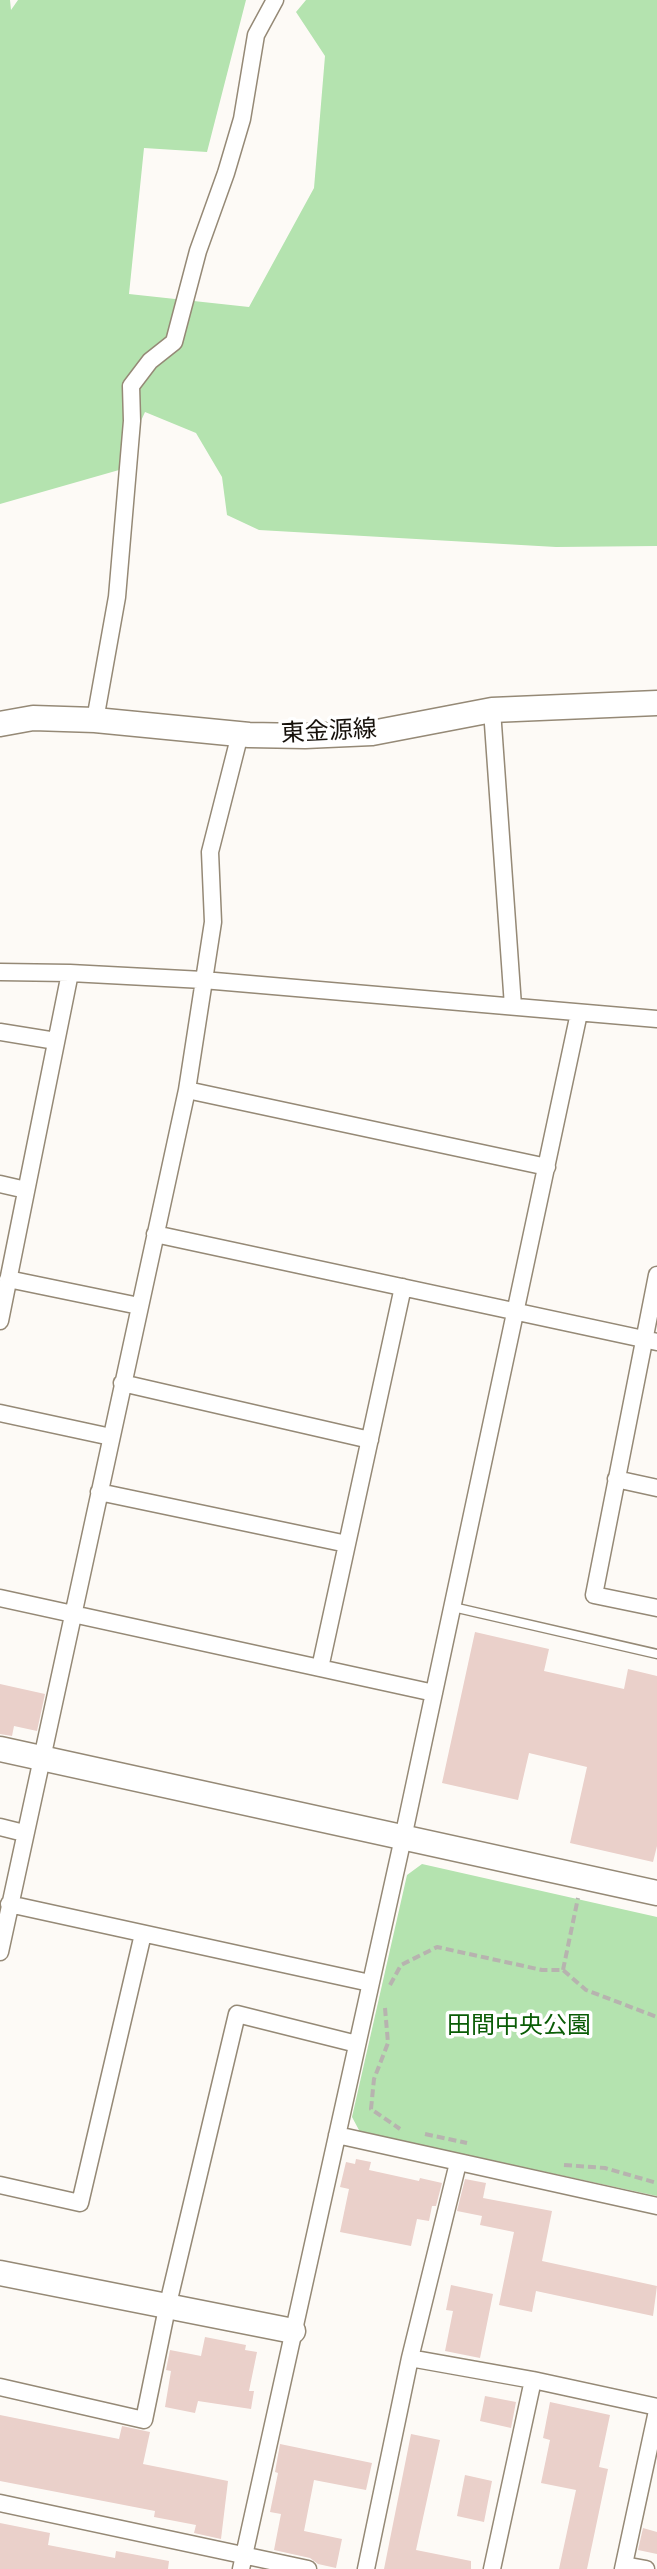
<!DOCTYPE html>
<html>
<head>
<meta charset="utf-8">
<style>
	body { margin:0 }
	canvas { display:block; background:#fdfaf6 }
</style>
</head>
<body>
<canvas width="657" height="2569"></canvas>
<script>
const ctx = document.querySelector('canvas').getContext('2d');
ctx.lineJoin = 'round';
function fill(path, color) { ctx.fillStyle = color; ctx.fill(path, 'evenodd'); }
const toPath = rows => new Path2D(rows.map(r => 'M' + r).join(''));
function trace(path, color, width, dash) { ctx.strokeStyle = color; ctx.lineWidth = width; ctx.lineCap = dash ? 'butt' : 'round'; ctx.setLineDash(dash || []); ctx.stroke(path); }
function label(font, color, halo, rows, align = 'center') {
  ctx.font = font + ' Jost,"Noto Sans JP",sans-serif'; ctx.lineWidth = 7; ctx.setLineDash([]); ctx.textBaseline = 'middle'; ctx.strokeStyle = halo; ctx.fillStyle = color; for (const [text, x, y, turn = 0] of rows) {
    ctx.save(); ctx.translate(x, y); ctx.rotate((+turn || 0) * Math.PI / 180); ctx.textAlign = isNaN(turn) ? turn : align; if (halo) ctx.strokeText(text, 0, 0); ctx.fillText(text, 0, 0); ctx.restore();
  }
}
fill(toPath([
	[0,0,10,0,11,10,18,0,246,0,207,152,144,148,129,294,249,307,314,188,325,56,296,12,306,0,657,0,657,546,556,547,259,530,227,515,222,477,196,433,145,412,119,470,0,504],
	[422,1864,657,1917,657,2196,360,2132,352,2117,407,1875]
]), '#b4e3af');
fill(toPath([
	[475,1632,549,1649,544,1671,624,1689,628,1669,657,1676,657,1846,653,1862,570,1843,587,1767,529,1753,518,1800,442,1783],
	[0,1684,45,1694,37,1731,14,1726,12,1736,0,1734],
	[356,2159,371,2162,369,2170,419,2181,420,2178,442,2183,436,2206,432,2206,429,2221,417,2219,411,2246,340,2232,349,2189,340,2187,346,2162,355,2164],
	[465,2179,486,2183,483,2198,552,2211,542,2261,657,2286,653,2316,536,2291,532,2312,499,2305,514,2232,480,2225,482,2216,457,2211],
	[451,2285,493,2294,480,2358,445,2351,453,2311,446,2310],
	[205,2337,246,2345,245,2350,257,2352,249,2391,254,2391,251,2409,198,2401,195,2413,165,2407,171,2371,166,2370,170,2350,201,2356],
	[485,2396,516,2402,511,2428,480,2421],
	[550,2402,610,2415,599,2467,608,2469,587,2569,559,2569,576,2490,541,2483,550,2440,543,2438],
	[0,2415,119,2439,122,2426,150,2432,143,2464,228,2481,221,2539,194,2533,196,2525,154,2517,155,2511,0,2481],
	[411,2434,440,2440,416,2550,471,2561,471,2569,384,2569],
	[280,2444,372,2463,366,2490,314,2480,304,2531,342,2539,336,2568,318,2564,310,2558,274,2550,281,2514,270,2512,278,2473,275,2472],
	[465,2475,492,2481,484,2522,457,2516],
	[0,2523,50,2533,48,2545,115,2558,116,2551,169,2561,168,2569,0,2569],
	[643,2528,657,2532,657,2554,638,2550]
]), '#ead0ca');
const lane = toPath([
	[453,1607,657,1654]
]);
const street = toPath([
	[492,710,513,1006],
	[95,720,117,597,132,421,131,386,150,361,174,342,198,251,226,173,242,119,256,35,275,0],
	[0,972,70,973,203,980,657,1019],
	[0,1032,56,1041],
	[187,1090,547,1167],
	[0,1184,26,1190],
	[155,1234,657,1342],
	[657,1275,594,1595,657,1608],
	[8,1279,139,1306],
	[0,1321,70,973],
	[122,1383,370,1440],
	[0,1413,111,1437],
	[616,1479,657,1488],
	[99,1492,347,1544],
	[0,1598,434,1693],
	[320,1668,403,1287],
	[0,1827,24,1833],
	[9,1904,370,1983],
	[0,1952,187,1090,213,922,210,852,240,734],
	[337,2135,657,2206],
	[0,2185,80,2203,143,1934],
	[410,2358,533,2380,657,2407],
	[0,2387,144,2420,167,2308,237,2014,357,2044],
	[0,2503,308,2569],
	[624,2565,646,2569],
	[241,2569,403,1838,579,1013],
	[366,2569,410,2358,458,2163],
	[492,2569,533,2380],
	[623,2569,657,2411]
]);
const secondary = toPath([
	[0,724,33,718,95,720,249,735,305,736,372,733,492,710,657,703],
	[0,1749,657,1893],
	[0,2273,293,2331]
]);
trace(lane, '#958976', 11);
trace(street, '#958976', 19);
trace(secondary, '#958976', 27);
trace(toPath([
	[563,1970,578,1898],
	[390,1985,401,1965,437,1947,542,1970,563,1970,586,1990,657,2017],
	[385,2008,388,2043,374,2079,371,2109,400,2129],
	[425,2134,467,2143],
	[564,2165,605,2168,657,2183]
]), '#b7b3af', 4, [8, 4]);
trace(lane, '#fff', 8);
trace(street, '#fff', 16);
trace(secondary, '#fff', 24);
label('24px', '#16110b', '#fff', [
	["東金源線",329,733,-3]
]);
label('24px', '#0a5c06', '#fff', [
	["田間中央公園",519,2027]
]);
</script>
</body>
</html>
